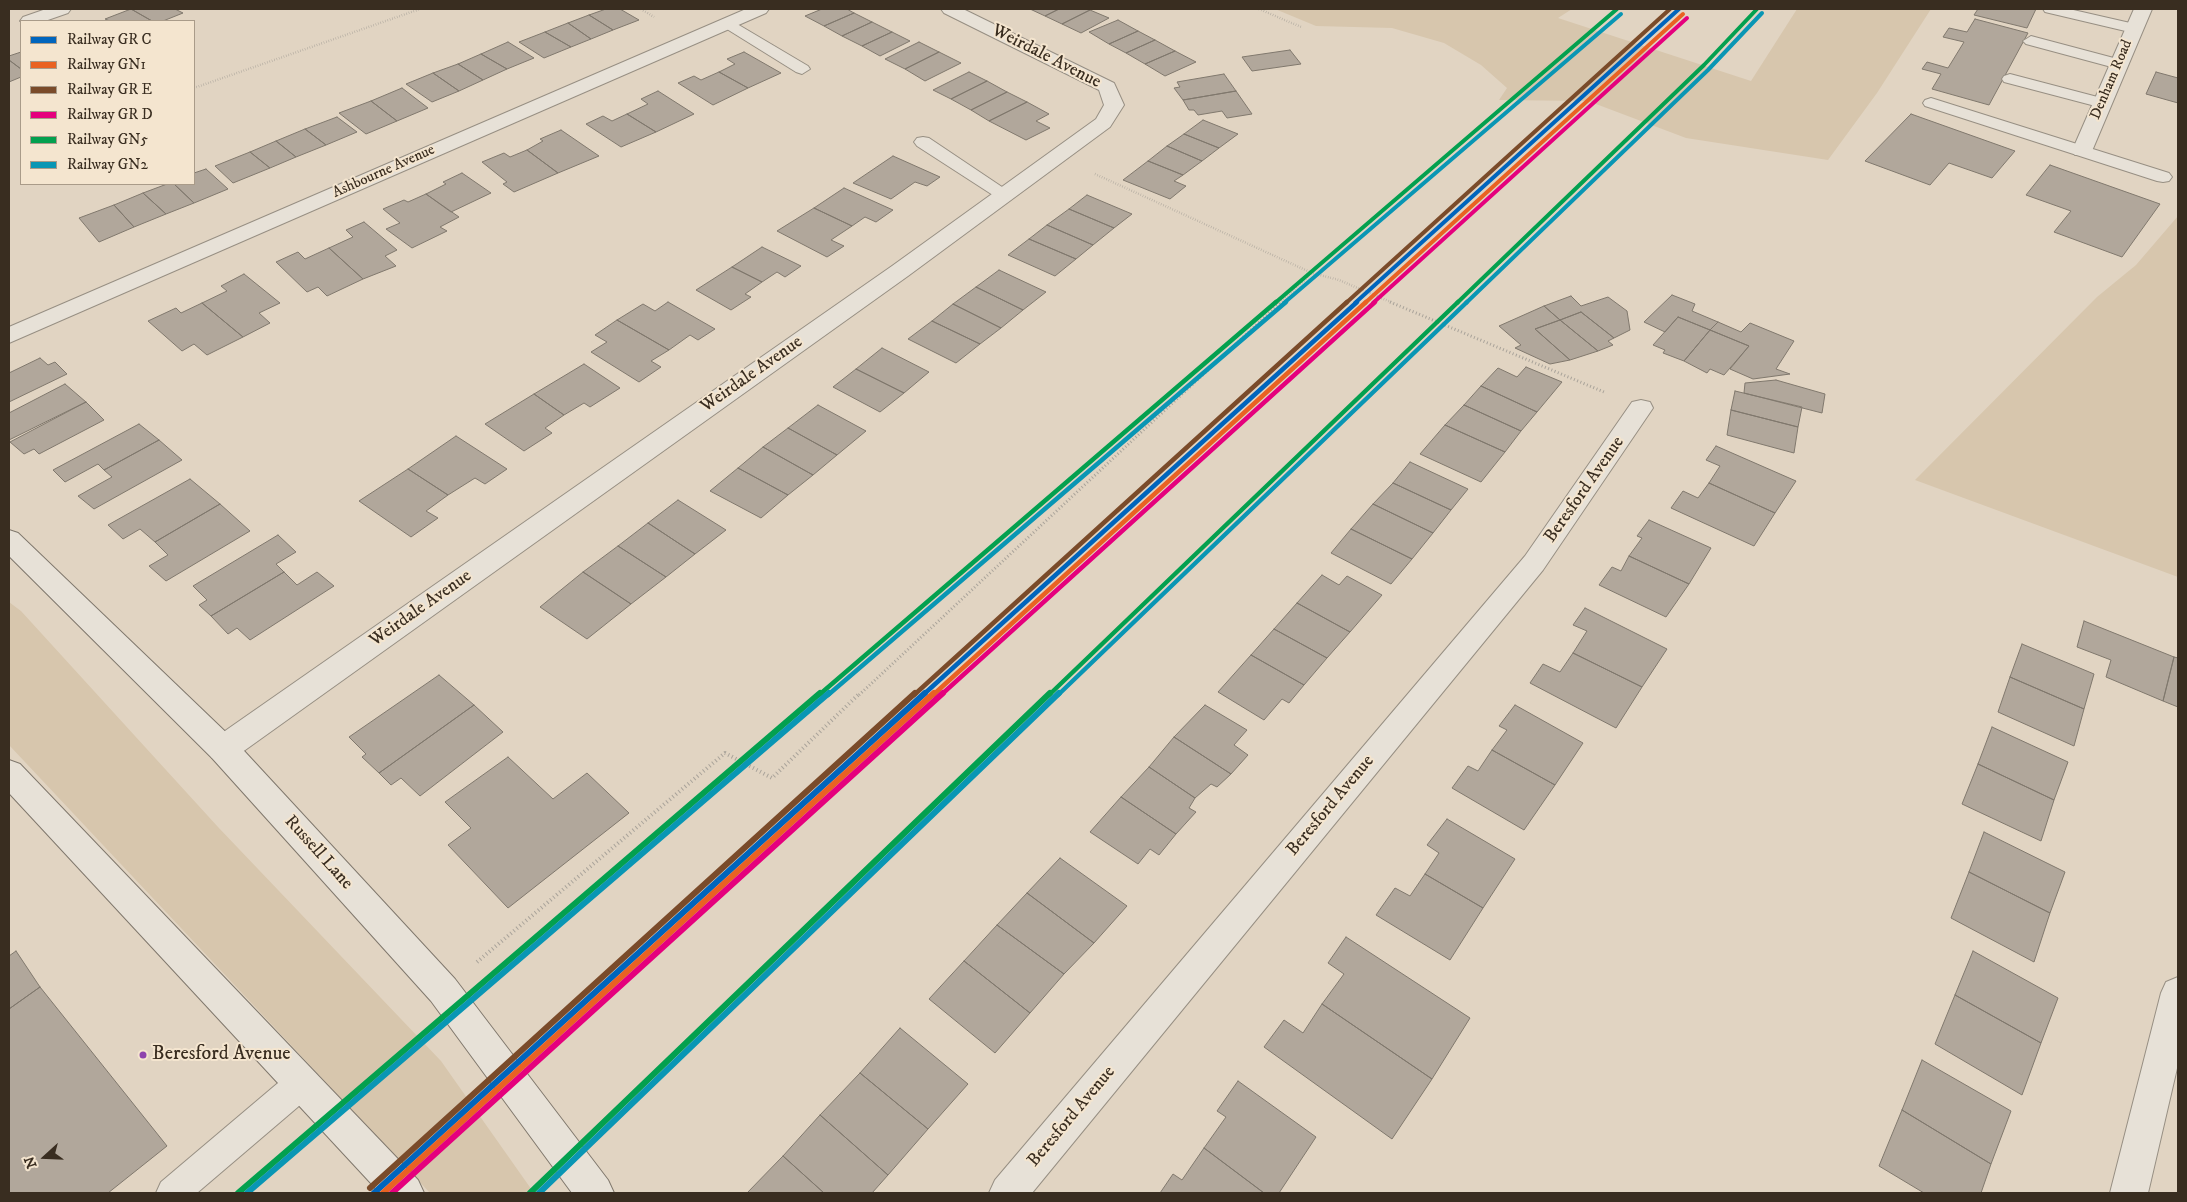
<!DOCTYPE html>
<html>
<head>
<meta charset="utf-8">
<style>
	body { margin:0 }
	#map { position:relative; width:2187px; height:1202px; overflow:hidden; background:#e1d4c2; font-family:"IM FELL DW Pica",serif }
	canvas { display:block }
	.frame { position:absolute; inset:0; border:10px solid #392d20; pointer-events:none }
	.legend { position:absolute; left:20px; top:20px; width:175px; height:165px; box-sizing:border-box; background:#f4e5cf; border:1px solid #a99b89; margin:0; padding:6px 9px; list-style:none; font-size:15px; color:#392d20 }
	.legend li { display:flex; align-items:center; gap:10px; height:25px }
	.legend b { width:25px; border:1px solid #a99b89 }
	.north { position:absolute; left:20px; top:1132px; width:50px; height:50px; -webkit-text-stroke:4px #f4e5cf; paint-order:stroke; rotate:250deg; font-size:14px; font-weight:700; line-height:20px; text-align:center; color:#392d20 }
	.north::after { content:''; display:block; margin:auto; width:18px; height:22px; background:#392d20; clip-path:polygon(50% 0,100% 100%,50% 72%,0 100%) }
</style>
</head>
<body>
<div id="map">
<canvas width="2187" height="1202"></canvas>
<div class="frame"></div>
<ul class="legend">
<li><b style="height:6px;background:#0065bd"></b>Railway GR C</li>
<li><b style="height:6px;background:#e96222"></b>Railway GN1</li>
<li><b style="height:6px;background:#7a4b2a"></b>Railway GR E</li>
<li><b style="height:6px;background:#e5007d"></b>Railway GR D</li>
<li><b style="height:6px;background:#03a04f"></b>Railway GN5</li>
<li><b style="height:6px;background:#0996b4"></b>Railway GN2</li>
</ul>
<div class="north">N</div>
</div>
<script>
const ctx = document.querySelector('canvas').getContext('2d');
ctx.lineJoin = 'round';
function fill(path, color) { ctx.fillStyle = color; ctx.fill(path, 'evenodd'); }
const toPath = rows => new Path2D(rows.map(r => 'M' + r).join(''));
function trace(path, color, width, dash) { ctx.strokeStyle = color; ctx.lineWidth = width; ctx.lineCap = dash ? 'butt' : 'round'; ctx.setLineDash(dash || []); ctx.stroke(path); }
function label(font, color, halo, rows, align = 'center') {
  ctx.font = font + ' "IM FELL DW Pica",serif'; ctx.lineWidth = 4; ctx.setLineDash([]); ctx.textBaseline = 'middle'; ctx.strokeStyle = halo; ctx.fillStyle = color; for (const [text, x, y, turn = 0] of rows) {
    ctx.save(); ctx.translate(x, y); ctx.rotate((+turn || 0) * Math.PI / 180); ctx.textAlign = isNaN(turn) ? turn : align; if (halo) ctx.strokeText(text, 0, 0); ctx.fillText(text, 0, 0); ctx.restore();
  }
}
fill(toPath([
	[1275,9,1572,9,1558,18,1751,81,1797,9,1931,9,1877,93,1828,160,1686,138,1588,101,1499,100,1507,88,1481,65,1444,43,1392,28,1316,26],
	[2178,216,2178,577,1915,480,2097,297,2136,265],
	[9,602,21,611,218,827,441,1061,534,1193,430,1193,9,745]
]), '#d7c6ad');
const building = toPath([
	[131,9,175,9,183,13,163,21,152,21,131,9],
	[131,9,152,21,110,21,105,19,131,9],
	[606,9,620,9,639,20,613,30,589,15,606,9],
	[822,9,847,9,854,13,824,26,805,16,822,9],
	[1030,9,1059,9,1045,16,1030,9],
	[1059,9,1088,9,1090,10,1062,24,1045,16,1059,9],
	[1978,9,2036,9,2027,28,1974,15,1978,9],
	[1090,10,1109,18,1081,33,1062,24,1090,10],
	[854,13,872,22,842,36,824,26,854,13],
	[589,15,613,30,591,39,568,23,589,15],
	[1975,19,2028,33,1989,105,1932,89,1941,74,1922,69,1927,62,1948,68,1964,42,1943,37,1949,28,1967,32,1975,19],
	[1118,20,1138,31,1109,44,1089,32,1118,20],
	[872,22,892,32,862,46,842,36,872,22],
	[568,23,591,39,571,47,545,32,568,23],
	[1138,31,1155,40,1126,53,1109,44,1138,31],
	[545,32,571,47,544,58,519,42,545,32],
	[892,32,910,41,880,56,862,46,892,32],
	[1155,40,1175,51,1145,64,1126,53,1155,40],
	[508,42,534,58,507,69,481,54,508,42],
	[919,42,939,52,905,69,885,59,919,42],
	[1290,50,1301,64,1252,71,1242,57,1290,50],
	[1175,51,1196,62,1165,76,1145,64,1175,51],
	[21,52,21,69,9,60,9,56,21,52],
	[744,52,781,73,748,88,719,72,735,64,727,59,744,52],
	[939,52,961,63,925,81,905,69,939,52],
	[481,54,507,69,483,80,458,64,481,54],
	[9,60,21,69,21,77,9,82,9,60],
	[458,64,483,80,459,91,433,73,458,64],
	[719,72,748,88,713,105,678,83,694,76,701,80,719,72],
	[969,72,987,81,951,99,933,90,969,72],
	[2156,72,2178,78,2178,103,2146,94,2156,72],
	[433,73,459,91,432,102,406,84,433,73],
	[1224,74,1236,91,1183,100,1174,88,1180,87,1177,82,1224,74],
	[987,81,1007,92,971,110,951,99,987,81],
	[402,88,428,108,397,121,371,101,402,88],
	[658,91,694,114,656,132,627,114,648,104,641,99,658,91],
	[1236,91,1252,114,1227,118,1222,111,1198,115,1194,110,1189,110,1183,100,1236,91],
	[1007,92,1027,102,989,121,971,110,1007,92],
	[371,101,397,121,366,134,339,113,371,101],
	[1027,102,1049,114,1036,121,1050,128,1026,140,989,121,1027,102],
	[627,114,656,132,621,147,586,124,603,116,612,121,627,114],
	[1911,114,2015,151,1992,178,1949,163,1930,185,1865,161,1911,114],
	[337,117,357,132,326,145,305,129,337,117],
	[1203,120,1238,134,1219,148,1184,134,1203,120],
	[305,129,326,145,296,157,276,141,305,129],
	[561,130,599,156,558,173,527,150,543,141,540,139,561,130],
	[1184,134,1219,148,1202,161,1167,146,1184,134],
	[276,141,296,157,270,168,250,152,276,141],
	[1167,146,1202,161,1183,175,1148,161,1167,146],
	[527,150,558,173,514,192,503,184,507,182,482,162,504,153,510,157,527,150],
	[250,152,270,168,233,183,215,166,250,152],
	[893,156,940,177,927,186,915,182,891,199,853,183,893,156],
	[1148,161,1183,175,1174,181,1186,186,1170,199,1123,180,1148,161],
	[2050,165,2160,204,2122,257,2054,232,2071,211,2026,195,2050,165],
	[206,169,228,189,194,203,174,184,194,184,194,173,206,169],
	[462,173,491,193,451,212,426,194,446,184,443,182,462,173],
	[167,184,174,184,194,203,166,214,143,193,167,184],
	[844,188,893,210,876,222,865,217,852,226,814,208,844,188],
	[143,193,166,214,134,227,114,205,143,193],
	[426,194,459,217,440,227,447,231,412,248,386,229,400,223,383,209,404,200,408,202,426,194],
	[1087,195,1132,214,1114,228,1069,209,1087,195],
	[114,205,134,227,99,242,79,218,114,205],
	[814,208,852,226,831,240,844,246,827,257,777,231,814,208],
	[1069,209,1114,228,1093,245,1047,225,1069,209],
	[364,222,397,250,385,256,396,266,363,279,329,248,353,237,346,230,364,222],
	[1047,225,1093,245,1076,259,1029,239,1047,225],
	[1029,239,1076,259,1055,276,1008,255,1029,239],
	[762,247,801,266,785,277,777,272,762,282,732,267,762,247],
	[329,248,363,279,327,296,318,287,307,292,276,262,298,252,305,259,329,248],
	[732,267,762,282,745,294,751,297,731,310,696,290,732,267],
	[999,270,1046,292,1023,310,976,287,999,270],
	[244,274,280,303,259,313,270,323,243,337,202,303,227,291,221,286,244,274],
	[976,287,1023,310,1001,328,953,304,976,287],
	[1672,295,1695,304,1692,311,1718,322,1710,330,1678,317,1665,332,1644,322,1672,295],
	[1571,296,1581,306,1608,297,1627,311,1630,330,1614,338,1581,312,1560,320,1544,306,1571,296],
	[668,302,715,329,698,340,690,335,669,350,617,320,643,304,655,311,668,302],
	[202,303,243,337,207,355,194,344,182,351,148,321,176,308,181,313,202,303],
	[953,304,1001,328,980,344,932,321,953,304],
	[1544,306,1560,320,1535,329,1570,360,1550,364,1515,348,1521,345,1499,326,1544,306],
	[1581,312,1614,338,1608,341,1613,345,1598,351,1560,320,1581,312],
	[1678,317,1710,330,1684,361,1663,353,1665,350,1653,345,1678,317],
	[617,320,669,350,651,361,661,367,639,382,591,352,607,342,595,335,617,320],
	[1560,320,1598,351,1570,360,1535,329,1560,320],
	[932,321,980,344,956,363,908,339,932,321],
	[1718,322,1741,332,1750,323,1794,341,1776,369,1790,374,1753,379,1730,369,1749,346,1710,330,1718,322],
	[1710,330,1749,346,1724,375,1710,369,1707,373,1684,361,1710,330],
	[882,348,929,372,904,393,856,369,882,348],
	[40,358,48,365,55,362,67,374,9,402,9,373,40,358],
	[584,364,620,388,590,407,584,403,564,415,534,394,584,364],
	[1526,367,1562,382,1537,412,1481,386,1498,368,1517,377,1526,367],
	[856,369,904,393,880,412,833,387,856,369],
	[1776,380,1825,394,1822,413,1744,393,1745,383,1776,380],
	[65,384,86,402,9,440,9,413,65,384],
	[1481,386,1537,412,1521,431,1464,405,1481,386],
	[1735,391,1802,407,1798,427,1731,410,1735,391],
	[534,394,564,415,545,428,552,433,524,451,485,424,534,394],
	[86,402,104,420,39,454,34,449,24,454,10,442,86,402],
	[818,405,866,431,837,455,788,428,818,405],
	[1464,405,1521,431,1505,452,1445,425,1464,405],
	[1731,410,1798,427,1794,453,1727,435,1731,410],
	[139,424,159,440,104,470,98,464,65,482,53,470,139,424],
	[1445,425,1505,452,1481,482,1420,454,1445,425],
	[788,428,837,455,813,475,763,447,788,428],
	[456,436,507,469,485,484,475,478,448,495,408,469,456,436],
	[159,440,182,460,94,509,78,496,112,477,104,470,159,440],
	[1716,446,1796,481,1775,513,1709,483,1720,466,1706,460,1716,446],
	[763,447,813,475,788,495,738,468,763,447],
	[1410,462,1468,489,1451,510,1393,483,1410,462],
	[738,468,788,495,761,518,710,491,738,468],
	[408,469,448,495,426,511,438,518,411,537,359,501,408,469],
	[190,479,220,504,155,542,140,529,123,539,108,525,190,479],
	[1393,483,1451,510,1433,533,1373,504,1393,483],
	[1709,483,1775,513,1754,546,1671,508,1683,491,1698,498,1709,483],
	[678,500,726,530,695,554,648,523,678,500],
	[220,504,250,531,166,581,149,566,168,555,155,542,220,504],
	[1373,504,1433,533,1412,559,1351,529,1373,504],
	[1649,520,1711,548,1689,584,1629,556,1642,538,1637,536,1649,520],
	[648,523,695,554,666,577,618,546,648,523],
	[1351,529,1412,559,1391,584,1331,553,1351,529],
	[278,535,296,552,276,564,284,572,211,616,199,605,207,600,193,586,278,535],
	[618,546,666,577,631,604,583,572,618,546],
	[1629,556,1689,584,1666,617,1599,585,1612,567,1621,571,1629,556],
	[284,572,297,585,317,572,334,586,250,640,237,628,228,634,211,616,284,572],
	[583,572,631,604,587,639,540,607,583,572],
	[1322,575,1339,585,1347,576,1382,595,1350,632,1297,603,1322,575],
	[1297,603,1350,632,1327,658,1274,629,1297,603],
	[1585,608,1667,649,1642,687,1573,653,1587,631,1573,625,1585,608],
	[2084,621,2174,657,2163,701,2106,677,2111,660,2077,647,2084,621],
	[1274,629,1327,658,1304,685,1251,655,1274,629],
	[2022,644,2094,674,2084,709,2010,677,2022,644],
	[1573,653,1642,687,1616,728,1530,683,1543,664,1560,672,1573,653],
	[1251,655,1304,685,1289,703,1282,699,1264,720,1218,692,1251,655],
	[2174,657,2178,658,2178,707,2163,701,2174,657],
	[439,675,474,705,379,773,362,757,366,754,349,737,439,675],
	[2010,677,2084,709,2074,746,1998,712,2010,677],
	[474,705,503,732,420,796,401,778,391,785,379,773,474,705],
	[1205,705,1247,730,1234,745,1248,755,1231,774,1174,737,1205,705],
	[1515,705,1583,743,1555,785,1492,750,1507,730,1499,726,1515,705],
	[1992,727,2068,762,2054,800,1978,764,1992,727],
	[1174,737,1231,774,1217,787,1211,784,1195,798,1149,767,1174,737],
	[1492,750,1555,785,1524,830,1452,788,1468,766,1478,771,1492,750],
	[508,757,553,799,587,773,629,813,508,908,448,845,471,828,445,802,508,757],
	[1978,764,2054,800,2041,841,1962,804,1978,764],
	[1149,767,1195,798,1189,808,1196,812,1176,834,1121,797,1149,767],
	[1121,797,1176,834,1159,855,1150,849,1138,864,1090,832,1121,797],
	[1447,819,1515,859,1483,908,1425,874,1439,853,1427,845,1447,819],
	[1984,832,2065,872,2050,913,1969,872,1984,832],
	[1060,858,1127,906,1094,943,1027,893,1060,858],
	[1969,872,2050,913,2034,962,1951,918,1969,872],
	[1425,874,1483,908,1450,960,1376,915,1395,888,1410,896,1425,874],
	[1027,893,1094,943,1064,974,997,925,1027,893],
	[997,925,1064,974,1030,1013,964,961,997,925],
	[1346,937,1470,1018,1432,1079,1322,1004,1344,974,1328,963,1346,937],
	[16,951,40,987,9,1009,9,956,16,951],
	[1973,951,2058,998,2041,1043,1955,995,1973,951],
	[964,961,1030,1013,995,1053,929,999,964,961],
	[40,987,167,1146,108,1193,9,1193,9,1009,40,987],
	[1955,995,2041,1043,2022,1095,1935,1044,1955,995],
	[1322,1004,1432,1079,1392,1139,1264,1047,1284,1020,1303,1033,1322,1004],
	[900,1028,968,1084,928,1129,860,1073,900,1028],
	[1922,1060,2011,1111,1991,1164,1902,1110,1922,1060],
	[860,1073,928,1129,888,1175,820,1115,860,1073],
	[1238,1081,1316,1137,1279,1193,1264,1193,1204,1148,1226,1117,1217,1111,1238,1081],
	[1902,1110,1991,1164,1981,1193,1924,1193,1879,1166,1902,1110],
	[820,1115,888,1175,872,1193,824,1193,783,1156,820,1115],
	[1204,1148,1264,1193,1160,1193,1173,1174,1182,1180,1204,1148],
	[783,1156,824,1193,747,1193,783,1156]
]);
fill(building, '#b1a79b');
trace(building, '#80786d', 1);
const lane = toPath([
	[2043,9,2069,9,2139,25,2142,28,2134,33,2045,12,2043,9],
	[727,18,808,66,810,69,802,74,796,72,722,26,719,23,722,20,727,18],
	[2031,36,2125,61,2127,64,2119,69,2026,44,2023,41,2031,36],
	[2010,74,2109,100,2111,103,2109,106,2103,108,2004,82,2002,79,2004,76,2010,74],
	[1931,98,2169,173,2172,177,2169,181,2163,182,2157,181,1925,106,1923,103,1925,100,1931,98],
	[923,137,929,138,1014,195,1011,199,1005,200,999,199,917,146,914,142,917,138,923,137],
	[302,1068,313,1072,317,1083,313,1094,197,1193,156,1193,161,1182,291,1072,302,1068]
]);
const street = toPath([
	[46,9,71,9,68,13,45,21,20,21,23,17,46,9],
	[746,9,769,9,766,13,9,343,9,327,746,9],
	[941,9,963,9,1114,83,1124,105,1110,127,908,276,234,758,223,761,212,758,208,749,212,740,892,266,1096,119,1104,105,1099,90,944,13,941,9],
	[2134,9,2152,9,2092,151,2089,155,2075,155,2072,151,2134,9],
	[1641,400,1650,402,1653,408,1543,570,1032,1193,989,1193,995,1180,1525,556,1632,402,1641,400],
	[2178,977,2178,1064,2148,1193,2110,1193,2161,993,2166,982,2178,977]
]);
const secondary = toPath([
	[9,530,18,533,234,740,455,979,608,1180,614,1193,572,1193,431,1001,212,758,9,556,9,530],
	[9,760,20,764,418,1180,424,1193,380,1193,9,793,9,760]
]);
trace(lane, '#978f83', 2);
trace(street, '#978f83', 2);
trace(secondary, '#80786d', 2);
trace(toPath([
	[641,9,654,17],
	[1259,9,1301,27],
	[194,88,420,9],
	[1095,174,1312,273,1339,280,1393,303],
	[1280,303,1312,273]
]), '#a9a39a', 2.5, [0.5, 2]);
trace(toPath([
	[1390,302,1604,392],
	[859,695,1281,302]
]), '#a9a39a', 3, [1, 2.5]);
trace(toPath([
	[477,962,725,753,772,778,860,693]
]), '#a9a39a', 4, [1, 3]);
fill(lane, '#e7e1d7');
fill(street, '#e7e1d7');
fill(secondary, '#e7e1d7');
trace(toPath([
	[1355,303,1679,9]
]), '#0065bd', 4);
trace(toPath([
	[923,695,1357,302]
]), '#0065bd', 4.5);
trace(toPath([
	[374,1193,925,693]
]), '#0065bd', 6);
trace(toPath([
	[1365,303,1683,14]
]), '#e96222', 4);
trace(toPath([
	[933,695,1366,302]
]), '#e96222', 4.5);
trace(toPath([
	[383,1193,934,693]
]), '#e96222', 6);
trace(toPath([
	[1346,303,1670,9]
]), '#7a4b2a', 4);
trace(toPath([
	[914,695,1347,302]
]), '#7a4b2a', 4.5);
trace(toPath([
	[370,1188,915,693]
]), '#7a4b2a', 6);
trace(toPath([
	[1373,303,1687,18]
]), '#e5007d', 4);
trace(toPath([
	[941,695,1375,302]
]), '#e5007d', 4.5);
trace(toPath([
	[392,1193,943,693]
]), '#e5007d', 6);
trace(toPath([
	[1275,303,1617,9],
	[1457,303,1704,65,1757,9]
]), '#03a04f', 4);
trace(toPath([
	[819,695,1276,302],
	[1049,695,1458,302]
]), '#03a04f', 4.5);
trace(toPath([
	[238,1193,820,693],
	[530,1193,1050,693]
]), '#03a04f', 6);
trace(toPath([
	[1284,303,1621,14],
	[1466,303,1708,70,1762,13]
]), '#0996b4', 4);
trace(toPath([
	[828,695,1286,302],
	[1058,695,1467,302]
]), '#0996b4', 4.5);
trace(toPath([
	[247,1193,829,693],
	[539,1193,1059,693]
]), '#0996b4', 6);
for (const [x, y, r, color] of [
	[143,1055,4.5,"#8e44ad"]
]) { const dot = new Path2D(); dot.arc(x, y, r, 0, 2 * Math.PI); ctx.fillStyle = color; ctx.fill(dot); trace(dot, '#f4e5cf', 2); }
label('15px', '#392d20', '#f4e5cf', [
	["Denham Road",2112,80,-67],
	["Ashbourne Avenue",384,172,-24]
]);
label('18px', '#392d20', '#f4e5cf', [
	["Weirdale Avenue",1046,57,27],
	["Weirdale Avenue",752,375,-35],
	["Beresford Avenue",1585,490,-55],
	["Weirdale Avenue",421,609,-35],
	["Beresford Avenue",1331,806,-50],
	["Russell Lane",318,853,48],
	["Beresford Avenue",1072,1117,-50]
]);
label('20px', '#392d20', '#f4e5cf', [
	["Beresford Avenue",152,1055]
], 'left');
</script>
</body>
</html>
